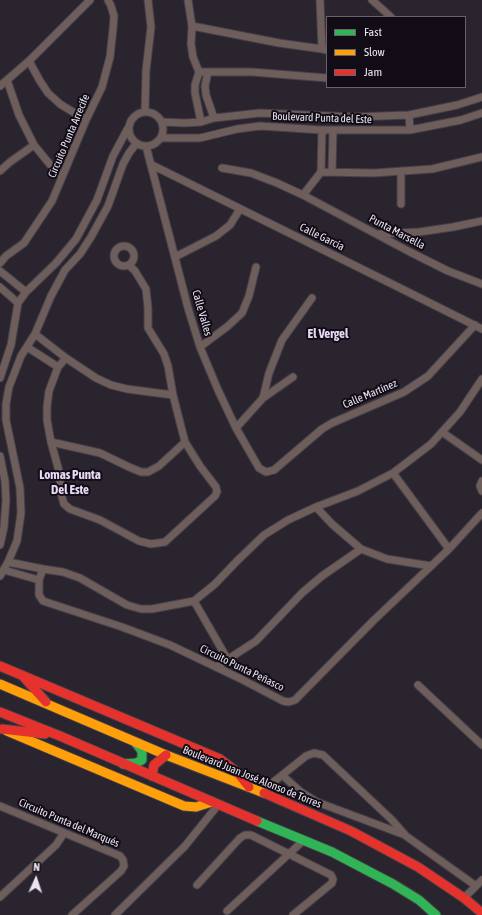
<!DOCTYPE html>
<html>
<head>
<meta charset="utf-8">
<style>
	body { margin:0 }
	#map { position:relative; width:482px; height:915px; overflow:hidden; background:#2a242f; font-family:"Asap Condensed",sans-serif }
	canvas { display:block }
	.legend { position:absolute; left:326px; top:16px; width:140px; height:72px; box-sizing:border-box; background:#110c15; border:1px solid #68626d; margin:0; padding:5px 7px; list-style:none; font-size:12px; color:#eae3f1 }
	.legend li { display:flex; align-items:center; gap:8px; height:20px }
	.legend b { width:20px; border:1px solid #68626d }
	.north { position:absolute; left:16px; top:859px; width:40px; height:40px; -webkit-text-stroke:3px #110c15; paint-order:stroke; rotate:3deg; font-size:11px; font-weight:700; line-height:16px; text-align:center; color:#eae3f1 }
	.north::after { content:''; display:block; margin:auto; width:14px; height:18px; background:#eae3f1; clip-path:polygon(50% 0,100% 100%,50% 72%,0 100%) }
</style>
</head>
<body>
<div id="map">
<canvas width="482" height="915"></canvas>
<ul class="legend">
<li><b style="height:5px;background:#30b455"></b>Fast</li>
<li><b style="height:5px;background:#ff9f0a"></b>Slow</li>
<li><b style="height:5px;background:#e5322d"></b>Jam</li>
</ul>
<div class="north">N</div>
</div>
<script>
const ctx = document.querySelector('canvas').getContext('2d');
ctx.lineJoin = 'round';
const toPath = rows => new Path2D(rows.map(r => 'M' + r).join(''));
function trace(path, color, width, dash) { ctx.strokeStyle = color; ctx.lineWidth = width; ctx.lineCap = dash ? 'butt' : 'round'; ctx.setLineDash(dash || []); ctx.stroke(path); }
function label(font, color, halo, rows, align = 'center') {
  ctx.font = font + ' "Asap Condensed",sans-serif'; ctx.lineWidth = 4; ctx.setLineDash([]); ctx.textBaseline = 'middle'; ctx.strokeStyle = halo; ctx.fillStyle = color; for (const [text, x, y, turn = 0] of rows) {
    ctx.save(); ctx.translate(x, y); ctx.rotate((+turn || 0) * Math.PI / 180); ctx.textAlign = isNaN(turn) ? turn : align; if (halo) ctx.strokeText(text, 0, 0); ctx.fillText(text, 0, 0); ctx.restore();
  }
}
const street = toPath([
	[188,0,192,26,191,44,193,57,199,72],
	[320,0,322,49,327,50],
	[372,0,391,17],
	[192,26,279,43,322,49],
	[29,61,40,81,48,93,60,104,86,120],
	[199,72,252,72,327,78],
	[199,72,195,85,195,93,201,122],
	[208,72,205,86,206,95,214,118],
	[7,80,19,115,34,145,52,167,62,177],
	[0,86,29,61,90,0],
	[145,111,146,71,151,27,148,0],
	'129 129a17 17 0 1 1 34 0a17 17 0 1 1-34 0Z',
	[409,115,410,130],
	[162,122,185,123,201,122,214,118,260,113,354,117,409,115,457,105,482,97],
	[322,130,321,172,303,195,410,252,448,271,482,284],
	[161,138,200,138,237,129,260,126,322,130,410,130,461,120,482,113],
	[146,146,188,308,200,347,218,390,236,428,259,468,266,472,274,470,322,429,332,423,404,392,428,376,475,325],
	[152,165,392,284,482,329],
	[222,168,251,173,277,183,303,195],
	[0,171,10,162,34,145],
	[401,171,401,204],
	[321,172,374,173,432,169,482,157],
	[332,172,333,130],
	[379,234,419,232,453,227,482,221],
	'114 256a10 10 0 1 1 20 0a10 10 0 1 1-20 0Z',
	[175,257,216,236,230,225,240,209],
	[0,263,6,256,24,243,52,201,86,120,102,87,110,57,113,29,114,16,111,6,108,0],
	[129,265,135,271,146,289,148,308,148,328,164,354,168,366,173,395,185,442,200,466,216,487,217,492,215,496,165,542,151,544,139,541,100,520,70,509,64,504,62,497,59,471,51,442,47,420,47,407,49,391,58,367,66,358,96,378,111,385,127,389,173,395],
	[0,271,26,292],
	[0,287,18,303],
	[35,334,66,358],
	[27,347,58,367],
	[200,347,228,326,242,313,249,296,256,267],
	[0,378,11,345,18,303,26,292,56,263,76,239,97,200,113,156,128,128],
	[482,379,460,412,431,444,393,473,358,491,316,507,288,520,264,535,237,561,215,584,194,601,152,609,141,609,127,605,80,578,63,572,43,569,39,580,39,595,43,601,122,627,170,645,241,679,283,701,289,702,295,700,374,620,449,549,482,513],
	[263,398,293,377],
	[236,428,263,398,269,373,282,340,312,298],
	[442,432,482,460],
	[51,442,100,453,129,467,141,472,148,472,159,466,185,442],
	[0,456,5,481,6,500,4,527,0,545],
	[393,473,449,549],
	[482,481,480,486,482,491],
	[316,507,332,524,361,549,387,559,431,566],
	[8,562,43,569],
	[4,570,39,580],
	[0,576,8,562,17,541,21,513,20,488,6,420,6,404,9,387,21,356,35,334,51,296,65,270,80,254,91,237,108,206,123,164,129,153,136,144],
	[194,601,228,660],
	[216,667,256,641,302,593,322,576,361,549],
	[418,685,482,745],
	[282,775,301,792,317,802,405,835],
	[261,792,306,756,314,753,323,755,392,820,406,836,476,886],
	[0,806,120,856,123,860,124,866,121,871,72,915],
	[197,885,240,838,245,835,251,835,331,875,333,879,332,883,293,915],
	[0,897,56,845,64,833],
	[464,898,482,880],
	[227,911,304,840],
	[115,915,185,846,218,805]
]);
const fast = toPath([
	[123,764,136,763,142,760,142,751,135,742],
	[257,821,332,852,393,884,419,900,436,915]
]);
const slow = toPath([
	[0,684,166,755,264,793],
	[7,731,184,806,196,807,212,802]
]);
const jam = toPath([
	[0,666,220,759,237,772,249,787],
	[22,675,46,702],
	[0,712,60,736,257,821],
	[2,729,45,734],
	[152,776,154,765,166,755],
	[264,793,351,831,418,867,464,898,482,913]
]);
trace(street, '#454049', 9);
trace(fast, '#454049', 11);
trace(slow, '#454049', 11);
trace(jam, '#454049', 11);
trace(street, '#6d5d5b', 7);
trace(fast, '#30b455', 9);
trace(slow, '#ff9f0a', 9);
trace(jam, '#e5322d', 9);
label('11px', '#eae3f1', '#110c15', [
	["Boulevard Punta del Este",322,118,2],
	["Circuito Punta Arrecife",69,136,-67],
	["Punta Marsella",397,232,28],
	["Calle García",322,237,26],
	["Calle Valles",202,313,74],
	["Calle Martínez",370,394,-23],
	["Circuito Punta Peñasco",242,668,26],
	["Boulevard Juan José Alonso de Torres",252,777,22],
	["Circuito Punta del Marqués",69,823,23]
]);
label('bold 13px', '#e8daf5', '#110c15', [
	["El Vergel",328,334],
	["Lomas Punta",70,475],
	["Del Este",70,490]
]);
</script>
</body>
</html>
